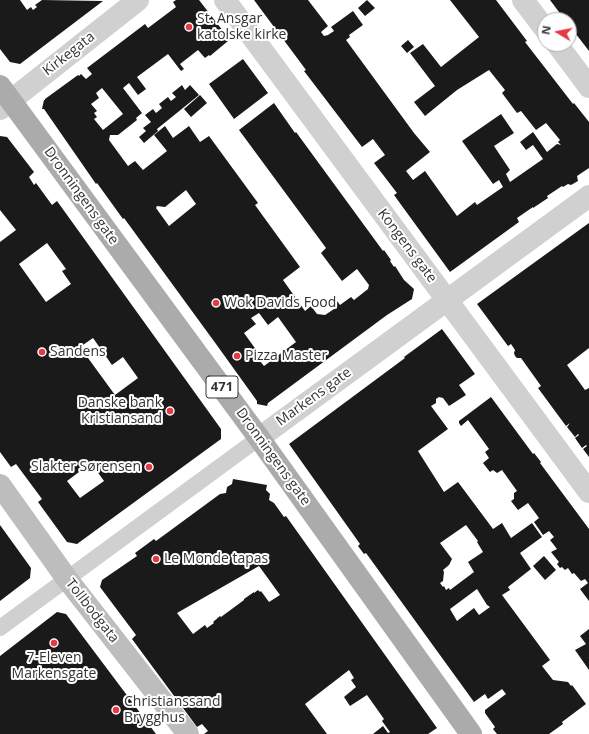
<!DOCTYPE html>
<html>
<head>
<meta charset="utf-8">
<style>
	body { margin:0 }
	#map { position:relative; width:589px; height:734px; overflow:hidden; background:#fff; font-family:"Open Sans",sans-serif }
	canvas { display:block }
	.north { position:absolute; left:537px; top:12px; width:40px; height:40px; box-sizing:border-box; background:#fff; border:1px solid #adadad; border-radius:50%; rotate:280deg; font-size:11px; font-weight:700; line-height:16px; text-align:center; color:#333 }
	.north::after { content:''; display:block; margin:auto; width:14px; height:18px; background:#e63946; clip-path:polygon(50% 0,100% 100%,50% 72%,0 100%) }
</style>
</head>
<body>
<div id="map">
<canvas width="589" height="734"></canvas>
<div class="north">N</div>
</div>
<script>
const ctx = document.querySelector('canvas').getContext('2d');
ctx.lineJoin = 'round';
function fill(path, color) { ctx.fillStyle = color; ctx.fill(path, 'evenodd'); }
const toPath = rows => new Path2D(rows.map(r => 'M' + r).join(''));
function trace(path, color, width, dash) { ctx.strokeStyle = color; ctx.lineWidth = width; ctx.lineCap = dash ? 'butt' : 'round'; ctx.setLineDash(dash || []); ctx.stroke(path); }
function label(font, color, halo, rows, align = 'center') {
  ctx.font = font + ' "Open Sans",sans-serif'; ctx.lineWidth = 4; ctx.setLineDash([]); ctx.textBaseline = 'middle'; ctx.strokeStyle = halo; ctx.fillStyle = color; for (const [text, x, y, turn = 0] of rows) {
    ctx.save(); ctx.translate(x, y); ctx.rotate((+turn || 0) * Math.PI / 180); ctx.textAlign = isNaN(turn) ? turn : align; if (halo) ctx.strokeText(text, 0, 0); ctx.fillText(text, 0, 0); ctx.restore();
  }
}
fill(toPath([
	[0,0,20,0,27,10,31,7,33,10,37,7,35,5,42,0,103,1,20,64,10,62,0,49],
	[176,0,199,0,223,31,221,32,228,41,210,56,209,55,205,58,198,50,180,64,184,69,181,71,168,54,137,77,146,89,138,95,129,83,123,88,142,113,136,118,137,120,118,135,110,135,109,140,128,166,135,161,143,170,167,151,154,135,165,126,173,138,189,126,200,142,209,136,258,203,255,205,300,267,283,280,305,311,311,306,317,314,325,315,334,309,328,301,334,297,340,305,351,297,354,300,368,289,369,285,357,269,342,281,321,253,326,248,239,130,274,103,295,133,296,132,383,251,384,250,391,260,390,261,394,267,395,266,404,280,414,289,412,299,387,315,268,403,267,406,257,404,257,401,216,344,124,218,123,219,97,183,96,184,44,109,42,109,44,100,45,100,45,99,78,75,79,76,81,74,86,79,92,74,87,68,145,24,148,28,176,7,173,2],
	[102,88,123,114,103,130,94,119,97,117,94,113,97,111,91,104,99,98,96,93],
	[186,190,196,204,169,226,156,208,157,206,165,207],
	[259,313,268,325,278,317,296,342,264,366,260,361,261,360,256,352,257,351,244,333,256,324,251,318],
	[254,0,308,0,328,26,321,32,324,36,328,35,334,31,331,27,353,11,363,25,349,35,350,37,346,40,414,133,430,152,406,171,413,180,425,171,457,216,475,202,477,205,503,187,499,180,493,184,462,141,501,114,514,133,494,146,510,170,506,174,510,182,543,159,533,145,526,150,520,142,533,132,547,152,557,144,561,145,558,142,560,140,546,123,536,130,521,111,517,113,502,93,505,90,489,70,457,90,425,116,414,102,435,86,410,53,423,44,441,67,479,37,450,0,496,0,527,41,525,42,573,104,574,103,589,122,589,168,577,176,578,181,571,185,568,184,563,187,562,186,547,196,548,198,533,208,533,207,517,218,519,222,450,272,394,195,397,193,374,163,385,155,373,139,362,147,304,71,306,70],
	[367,0,375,8,365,16,358,8],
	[550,0,589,0,589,51,569,25,569,20,565,20],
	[408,40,414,47,407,53,401,46],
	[243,59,268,93,234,119,209,84],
	[182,85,185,90,190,85,199,95,157,129,158,131,144,143,139,137,146,131,143,128,151,122,145,115,153,109,156,113,162,108,159,104,168,97,171,101,176,97,172,93],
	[200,95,207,103,191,117,184,109],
	[0,136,7,137,34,172,29,177,34,185,36,183,52,205,57,201,221,429,221,439,77,544,67,542,38,502,42,499,16,464,11,467,0,452,0,242,16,230,0,210],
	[47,243,66,269,62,271,71,284,46,302,19,264],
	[93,338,112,365,123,357,138,378,115,395,80,347],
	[91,463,104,481,80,498,67,481],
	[589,223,589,348,567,365,585,390,589,388,589,457,583,449,587,446,586,445,582,448,575,438,579,435,578,434,575,437,567,427,570,423,566,426,538,388,541,386,521,358,517,358,515,356,514,353,515,350,511,344,508,346,477,304],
	[442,329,475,374,459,385,466,395,449,406,443,398,439,397,436,399,436,403,431,406,448,429,418,451,444,492,458,482,493,529,502,523,511,538,532,523,542,537,520,553,531,569,508,587,510,590,502,595,550,660,542,666,553,680,568,682,571,686,572,685,586,704,562,722,563,724,549,734,497,734,493,729,495,727,485,713,485,710,506,694,502,689,488,699,485,694,474,702,366,553,364,554,358,546,360,544,289,444,405,358,404,357],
	[466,525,478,541,477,542,483,552,468,562,474,572,450,590,449,588,446,590,444,586,443,587,440,583,443,581,444,572,443,570,449,565,452,559,440,543],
	[477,589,487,605,490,607,479,615,474,608,457,621,450,609],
	[491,397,533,454,534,453,541,462,540,463,589,529,589,601,580,589,588,583,585,579,581,581,574,573,572,574,568,568,565,570,562,567,560,568,557,564,559,562,551,552,557,549,550,540,554,537,549,531,543,535,534,522,539,518,528,503,518,510,511,501,514,499,514,493,517,491,502,470,497,473,493,470,490,472,483,463,489,458,485,452,489,449,468,420,461,426,459,423,459,421],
	[233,479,267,485,266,490,270,494,269,500,274,503,284,517,286,516,437,728,428,734,373,734,383,726,388,733,390,732,382,721,384,719,367,695,350,706,344,697,356,687,351,680,354,678,349,670,305,704,327,734,204,734,208,731,202,724,197,727,132,639,136,635,100,587,102,580,137,556,135,553,154,539,156,541,220,494,226,493,227,487,232,484],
	[259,566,280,595,269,602,261,591,260,592,258,590,254,593,254,592,244,599,244,600,221,617,220,616,213,622,214,623,207,628,205,625,193,634,177,613],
	[0,525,31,568,30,578,0,601],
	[544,556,556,570,545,580,533,566],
	[57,612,66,614,156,734,0,734,0,656],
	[589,629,589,670,575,650,586,644,580,636]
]), '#1a1a1a');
trace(toPath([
	[0,628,259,438]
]), '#d0d0d0', 16);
trace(toPath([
	[225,0,589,492],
	[0,109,138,0],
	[259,438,589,196]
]), '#d0d0d0', 22);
trace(toPath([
	[523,0,545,29],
	[557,44,589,87]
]), '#d0d0d0', 22);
trace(toPath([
	[0,485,67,579,188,734]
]), '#bdbdbd', 22);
trace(toPath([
	[0,86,259,438,471,734]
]), '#ababab', 22);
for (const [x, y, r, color] of [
	[189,27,4,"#e63946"],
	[216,303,4,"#e63946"],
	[42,352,4,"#e63946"],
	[237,356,4,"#e63946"],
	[170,411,4,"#e63946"],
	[149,467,4,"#e63946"],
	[156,559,4,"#e63946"],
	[54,643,4,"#e63946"],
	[116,710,4,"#e63946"]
]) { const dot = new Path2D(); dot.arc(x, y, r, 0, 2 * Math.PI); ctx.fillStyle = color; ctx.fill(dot); trace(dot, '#fff', 1.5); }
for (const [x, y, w] of [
	[222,387,32]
]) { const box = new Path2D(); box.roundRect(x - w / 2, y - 11, w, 22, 3); ctx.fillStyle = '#fff'; ctx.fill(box); trace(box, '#333', 1); }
label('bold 13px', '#333', null, [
	["471",222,387]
]);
label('14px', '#333', '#fff', [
	["St. Ansgar",197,19],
	["katolske kirke",197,35],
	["Wok Davids Food",224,303],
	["Sandens",50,352],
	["Pizza Master",245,356],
	["Danske bank",162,403,"right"],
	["Kristiansand",162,419,"right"],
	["Slakter Sørensen",141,467,"right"],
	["Le Monde tapas",164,559],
	["7-Eleven",54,658,"center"],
	["Markensgate",54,674,"center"],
	["Christianssand",124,702],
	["Brygghus",124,718]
], 'left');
label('14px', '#333', '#fff', [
	["Kirkegata",69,54,-38],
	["Dronningens gate",81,196,54],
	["Kongens gate",407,246,53],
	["Markens gate",314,397,-36],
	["Dronningens gate",273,457,54],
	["Tollbodgata",92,611,52]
]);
</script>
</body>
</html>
